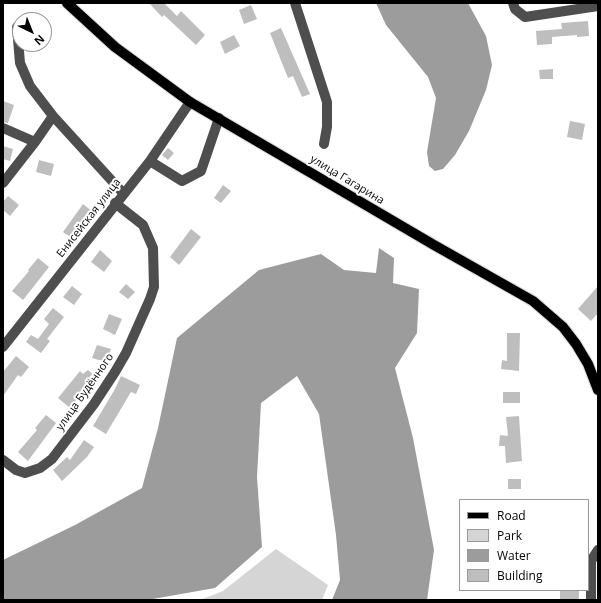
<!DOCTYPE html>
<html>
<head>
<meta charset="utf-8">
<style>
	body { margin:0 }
	#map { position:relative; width:601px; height:603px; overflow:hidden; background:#fff; font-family:"Open Sans",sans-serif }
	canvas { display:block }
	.frame { position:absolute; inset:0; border:4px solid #000; pointer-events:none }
	.legend { position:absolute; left:459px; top:499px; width:130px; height:92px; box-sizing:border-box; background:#fff; border:1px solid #999; margin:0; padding:5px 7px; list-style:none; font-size:12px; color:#000 }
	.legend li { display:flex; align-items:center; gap:8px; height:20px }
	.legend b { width:20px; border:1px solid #999 }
	.north { position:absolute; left:12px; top:12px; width:40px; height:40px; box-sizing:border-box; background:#fff; border:1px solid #999; border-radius:50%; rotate:137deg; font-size:11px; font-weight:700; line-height:16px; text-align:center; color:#000 }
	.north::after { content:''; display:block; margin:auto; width:14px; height:18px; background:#000; clip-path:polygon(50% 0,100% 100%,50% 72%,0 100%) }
</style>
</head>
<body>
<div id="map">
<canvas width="601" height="603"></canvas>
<div class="frame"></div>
<ul class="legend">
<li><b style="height:5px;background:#000"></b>Road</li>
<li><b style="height:11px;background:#d5d5d5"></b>Park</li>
<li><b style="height:11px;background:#9c9c9c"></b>Water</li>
<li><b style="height:11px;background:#bebebe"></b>Building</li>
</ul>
<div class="north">N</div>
</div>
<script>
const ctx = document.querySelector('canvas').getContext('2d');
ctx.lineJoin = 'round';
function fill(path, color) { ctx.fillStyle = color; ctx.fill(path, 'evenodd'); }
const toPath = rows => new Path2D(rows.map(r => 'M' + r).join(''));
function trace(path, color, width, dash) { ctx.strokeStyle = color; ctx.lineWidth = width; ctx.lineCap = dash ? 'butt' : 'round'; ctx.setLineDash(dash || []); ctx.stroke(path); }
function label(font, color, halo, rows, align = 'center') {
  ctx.font = font + ' "Open Sans",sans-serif'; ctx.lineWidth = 4; ctx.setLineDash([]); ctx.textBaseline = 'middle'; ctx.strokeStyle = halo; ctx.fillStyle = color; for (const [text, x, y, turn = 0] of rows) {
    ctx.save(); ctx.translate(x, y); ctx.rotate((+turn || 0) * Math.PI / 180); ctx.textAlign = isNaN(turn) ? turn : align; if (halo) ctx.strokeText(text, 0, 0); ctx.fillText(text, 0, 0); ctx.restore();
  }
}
fill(toPath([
	[276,549,328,585,322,600,200,600,223,591]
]), '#d5d5d5');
fill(toPath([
	[376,3,468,3,486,36,492,65,486,90,469,131,455,155,443,169,435,171,429,166,427,152,436,98,428,77,386,25],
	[379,248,394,258,393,283,419,289,417,333,395,368,413,438,434,550,427,600,332,600,340,580,336,535,319,414,297,376,261,403,257,477,262,547,215,588,147,600,3,600,3,560,75,525,142,488,158,428,177,338,259,270,321,254,344,270,376,273]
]), '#9c9c9c');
fill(toPath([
	[149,3,164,3,177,16,181,11,205,35,196,45,164,15,162,17],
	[251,5,257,19,244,24,239,10],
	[588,21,589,36,577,37,577,35,552,37,552,44,537,45,536,31,562,29,561,23],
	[281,28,310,94,302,97,293,76,288,78,270,33],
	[234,35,240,46,225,54,220,42],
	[553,69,553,79,540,79,539,70],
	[3,101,14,105,8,123,3,122],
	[570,121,585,124,582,140,567,137],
	[3,146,13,149,10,161,3,159],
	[168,148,174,153,168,160,162,155],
	[39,160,54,164,51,176,36,172],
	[223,185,231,191,221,203,214,198],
	[8,196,19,205,10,216,3,210,3,202],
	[83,204,93,212,73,239,63,232],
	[191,229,201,237,179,265,170,257],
	[100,250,112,261,104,272,91,262],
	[38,258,49,267,23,300,12,291,29,271,28,270],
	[126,284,135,292,128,299,119,292],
	[72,286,82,294,74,305,63,297],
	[598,286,598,313,591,321,578,309],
	[53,308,64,317,47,339,50,341,41,353,26,342,31,335,38,339,49,324,44,319],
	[109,314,122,319,115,335,103,329],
	[507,333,520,333,519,371,501,369,502,360,507,361],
	[97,345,111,349,106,362,92,358],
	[16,356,29,367,21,377,18,375,3,396,3,372],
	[88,370,95,376,76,398,77,399,70,408,58,398,80,371,83,374],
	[121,376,140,385,136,394,131,392,106,434,93,426,115,389],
	[503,392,520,392,520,403,503,403],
	[46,415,56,423,28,461,18,452,37,430,35,428],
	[519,416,522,461,506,463,505,446,499,446,500,435,508,436,506,417],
	[84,440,94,447,87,457,62,481,53,470,67,457,70,460],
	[508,479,521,479,521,489,508,489],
	[560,590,579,590,579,600,560,600]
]), '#bebebe');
const major = toPath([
	[67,3,115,47,190,102,434,245,533,301,563,327,576,344,588,364,598,390]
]);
trace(major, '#dbdbdb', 12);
trace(toPath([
	[295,3,327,102,327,127,324,144],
	[513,3,515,9,525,17,598,6],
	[17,27,20,63,30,86,53,116,123,193],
	[3,128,35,142],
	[150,161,182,181,201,171,219,118],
	[3,183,35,142,53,116],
	[3,347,150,161,190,102],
	[3,460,16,470,25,473,40,468,52,459,94,404,115,372,126,353,150,299,154,287,153,248,143,225,115,203],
	[591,600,591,561,598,550]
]), '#4e4e4e', 10);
trace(major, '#000', 10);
label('11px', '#000', '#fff', [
	["улица Гагарина",347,180,31],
	["Енисейская улица",89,218,-52],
	["улица Будённого",85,392,-55]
]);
</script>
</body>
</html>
